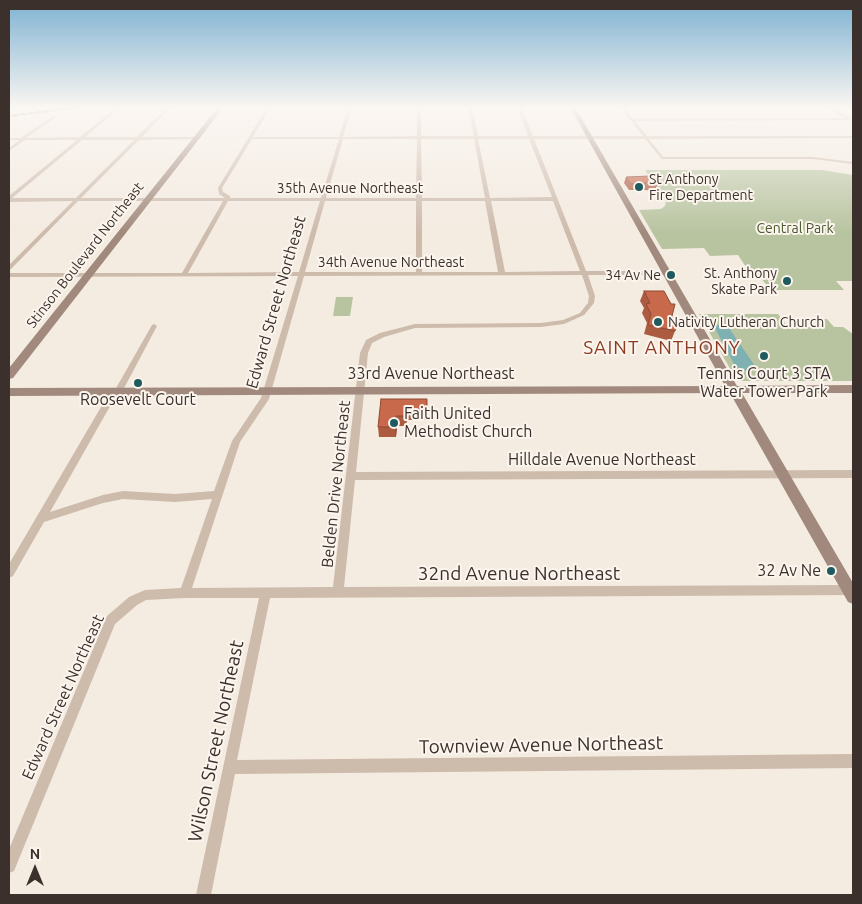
<!DOCTYPE html>
<html>
<head>
<meta charset="utf-8">
<style>
	body { margin:0 }
	#map { position:relative; width:862px; height:904px; overflow:hidden; background:#f4ebe1; font-family:Ubuntu,sans-serif }
	canvas { display:block }
	.frame { position:absolute; inset:0; border:10px solid #3b302b; pointer-events:none }
	.north { position:absolute; left:10px; top:844px; width:50px; height:50px; -webkit-text-stroke:4px #fbf5ee; paint-order:stroke; rotate:0deg; font-size:14px; font-weight:700; line-height:20px; text-align:center; color:#3b302b }
	.north::after { content:''; display:block; margin:auto; width:18px; height:22px; background:#3b302b; clip-path:polygon(50% 0,100% 100%,50% 72%,0 100%) }
</style>
</head>
<body>
<div id="map">
<canvas width="862" height="904"></canvas>
<div class="frame"></div>
<div class="north">N</div>
</div>
<script>
const ctx = document.querySelector('canvas').getContext('2d');
ctx.lineJoin = 'round';
function fill(path, color) { ctx.fillStyle = color; ctx.fill(path, 'evenodd'); }
const toPath = rows => new Path2D(rows.map(r => 'M' + r).join(''));
function trace(path, color, width, dash) { ctx.strokeStyle = color; ctx.lineWidth = width; ctx.lineCap = dash ? 'butt' : 'round'; ctx.setLineDash(dash || []); ctx.stroke(path); }
function label(font, color, halo, rows, align = 'center') {
  ctx.font = font + ' Ubuntu,sans-serif'; ctx.lineWidth = 4; ctx.setLineDash([]); ctx.textBaseline = 'middle'; ctx.strokeStyle = halo; ctx.fillStyle = color; for (const [text, x, y, turn = 0] of rows) {
    ctx.save(); ctx.translate(x, y); ctx.rotate((+turn || 0) * Math.PI / 180); ctx.textAlign = isNaN(turn) ? turn : align; if (halo) ctx.strokeText(text, 0, 0); ctx.fillText(text, 0, 0); ctx.restore();
  }
}
fill(toPath([
	[645,170,822,170,853,175,853,281,836,281,844,290,771,290,759,276,752,276,738,255,710,256,704,248,662,249,639,210,661,209,665,206,666,201],
	[336,297,353,297,350,316,333,316],
	[699,314,778,314,788,327,819,327,813,320,827,319,834,327,843,327,853,334,853,381,737,381]
]), '#b8c4a0');
fill(toPath([
	[722,324,729,328,755,366,745,371,735,366,714,326]
]), '#7fb0b2');
fill(toPath([
	[117,107,120,108,85,137,137,137,167,107,171,107,142,137,196,137,198,138,196,139,139,140,81,198,225,198,219,194,218,188,267,107,271,107,253,137,339,137,348,107,352,107,343,137,417,136,417,107,421,107,421,136,474,136,468,107,472,107,478,136,528,136,517,107,521,107,533,136,643,136,620,107,624,107,633,119,844,118,827,107,831,107,850,118,849,120,635,121,647,136,853,136,853,138,649,139,663,157,813,157,853,162,853,164,813,159,662,159,645,139,534,139,586,271,666,271,669,273,666,275,588,275,595,296,594,303,584,315,564,324,541,327,415,328,384,337,372,343,368,353,356,472,853,470,853,478,355,480,344,587,853,585,853,595,270,598,237,760,853,754,853,768,235,774,211,895,196,895,259,598,185,598,146,600,137,605,115,624,14,871,9,873,9,849,107,616,129,597,145,590,181,588,212,499,175,502,123,499,103,503,44,522,13,576,9,578,9,564,111,390,115,390,152,325,154,324,157,326,122,392,121,394,117,394,50,512,103,495,123,491,175,494,214,491,232,441,261,398,298,276,9,277,9,273,182,273,223,201,78,201,11,269,9,270,9,265,73,201,9,202,9,196,77,140,25,140,9,151,9,148,20,140,9,140,9,138,21,138,55,115,56,117,26,138,80,137,117,107],
	[252,139,339,139,321,198,230,198,230,196,223,192,222,188,252,139],
	[343,139,417,139,416,198,326,198,343,139],
	[421,139,474,139,485,198,422,198,421,139],
	[478,139,529,139,552,197,490,198,478,139],
	[82,140,134,140,76,198,12,198,82,140],
	[228,201,320,201,299,272,188,273,228,201],
	[325,201,416,201,416,272,305,272,325,201],
	[422,201,485,201,498,272,422,272,422,201],
	[491,201,553,201,580,271,505,272,491,201],
	[582,275,589,296,588,303,580,313,563,320,541,323,415,324,380,333,366,340,360,353,333,587,192,588,240,442,269,399,304,276,582,275]
]), '#cdbbac');
fill(toPath([
	[218,107,224,107,13,378,9,379,9,368,218,107],
	[570,107,575,107,737,386,853,385,853,393,742,393,853,583,853,604,848,602,730,393,9,396,9,388,725,386,570,107]
]), '#a18a7d');
const rail = toPath([
	[9,116,80,107]
]);
trace(rail, '#3b302b', 2);
trace(rail, '#fbf5ee', 1, [4]);
fill(toPath([
	[626,177,657,185,655,191,645,190,629,190,624,183],
	[644,291,671,304,671,320,675,331,671,341,644,334,647,323,642,313,644,308,640,301],
	[427,399,427,420,407,420,406,426,397,426,396,437,379,437,378,427]
]), '#ac5a40');
fill(toPath([
	[396,416,397,426,396,437,395,427]
]), '#8c4a34');
const building = toPath([
	[650,176,657,185,647,183,631,184,626,177,650,176],
	[644,291,664,291,671,304,675,304,671,320,677,321,675,331,648,325,651,314,646,304,650,303,644,291],
	[381,399,427,399,427,410,406,411,406,416,396,416,395,427,378,427,381,399]
]);
fill(building, '#c8694b');
trace(building, '#8c4a34', 1);
const sky = ctx.createLinearGradient(0, 0, 0, 233);
sky.addColorStop(0, '#7eb2d2');
sky.addColorStop(0.46, '#faf6f2');
sky.addColorStop(1, '#faf6f200');
ctx.fillStyle = sky;
ctx.fillRect(0, 0, 862, 233);
for (const [x, y, r, color] of [
	[639,187,5,"#1f5a5e"],
	[671,275,5,"#1f5a5e"],
	[787,281,5,"#1f5a5e"],
	[658,322,5,"#1f5a5e"],
	[764,356,5,"#1f5a5e"],
	[138,383,5,"#1f5a5e"],
	[394,423,5,"#1f5a5e"],
	[831,571,5,"#1f5a5e"]
]) { const dot = new Path2D(); dot.arc(x, y, r, 0, 2 * Math.PI); ctx.fillStyle = color; ctx.fill(dot); trace(dot, '#fbf5ee', 2); }
label('14px', '#3b302b', '#fbf5ee', [
	["St Anthony",649,179],
	["Fire Department",649,195],
	["St. Anthony",777,273,"right"],
	["Skate Park",777,289,"right"],
	["34 Av Ne",661,275,"right"],
	["Nativity Lutheran Church",668,322]
], 'left');
label('14px', '#3b302b', '#fbf5ee', [
	["35th Avenue Northeast",350,188],
	["Stinson Boulevard Northeast",85,255,-52],
	["34th Avenue Northeast",391,262]
]);
label('14px', '#4a5a2e', '#fbf5ee', [
	["Central Park",795,228]
]);
label('16px', '#3b302b', '#fbf5ee', [
	["Edward Street Northeast",276,302,-74],
	["33rd Avenue Northeast",431,374],
	["Hilldale Avenue Northeast",602,460],
	["Belden Drive Northeast",336,484,-84],
	["Edward Street Northeast",63,697,-66]
]);
label('16px', '#3b302b', '#fbf5ee', [
	["Tennis Court 3 STA",764,374],
	["Water Tower Park",764,392],
	["Roosevelt Court",138,400],
	["Faith United",404,414,"left"],
	["Methodist Church",404,432,"left"],
	["32 Av Ne",821,571,"right"]
]);
ctx.letterSpacing = '1px';
label('19px', '#8c3b22', '#fbf5ee', [
	["SAINT ANTHONY",662,348]
]);
ctx.letterSpacing = '0px';
label('19px', '#3b302b', '#fbf5ee', [
	["32nd Avenue Northeast",519,574],
	["Wilson Street Northeast",216,741,-78],
	["Townview Avenue Northeast",541,745,-1]
]);
</script>
</body>
</html>
